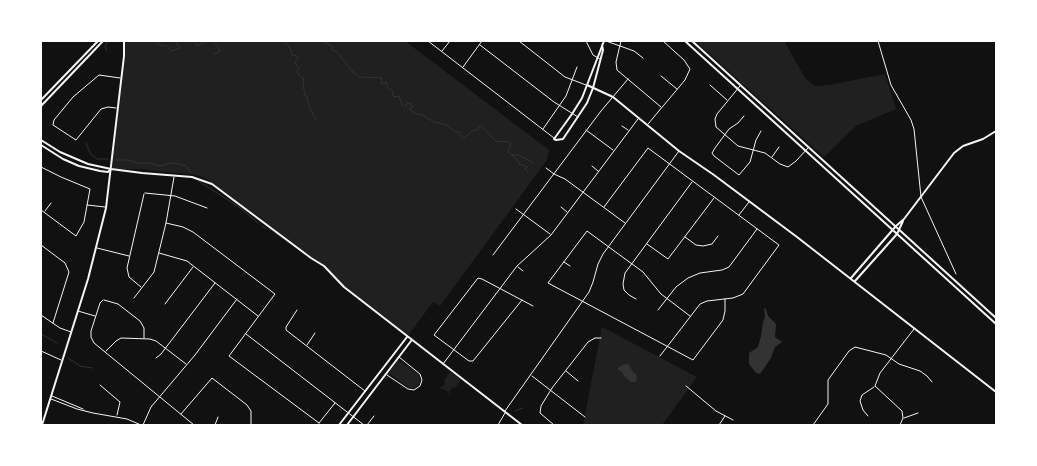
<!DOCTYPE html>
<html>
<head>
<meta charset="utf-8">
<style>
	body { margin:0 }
	#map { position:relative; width:1037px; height:466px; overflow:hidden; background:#111; font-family:Lato,sans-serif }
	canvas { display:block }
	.frame { position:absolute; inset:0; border:42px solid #fff; pointer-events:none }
</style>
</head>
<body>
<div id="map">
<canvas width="1037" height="466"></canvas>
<div class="frame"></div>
</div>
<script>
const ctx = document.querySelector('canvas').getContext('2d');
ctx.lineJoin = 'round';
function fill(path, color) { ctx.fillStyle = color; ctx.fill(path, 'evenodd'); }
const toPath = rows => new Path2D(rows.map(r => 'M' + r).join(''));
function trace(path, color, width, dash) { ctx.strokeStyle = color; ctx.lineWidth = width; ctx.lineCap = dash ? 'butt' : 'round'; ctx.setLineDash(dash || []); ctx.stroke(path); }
fill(toPath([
	[123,41,405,41,549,150,547,160,440,306,433,302,407,337,342,285,321,263,282,238,205,178,196,175,139,169,111,169,124,53],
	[695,41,784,41,806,79,815,86,829,85,885,74,896,109,856,126,824,157],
	[602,327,697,377,662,425,583,425],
	[398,360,418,373,420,376,420,382,416,388,409,388,389,373],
	[449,373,452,373,459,378,460,381,455,388,453,387,451,390,449,392,451,394,449,396,449,393,445,390,441,388,439,388,444,385,445,382,444,380]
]), '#202020');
fill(toPath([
	[764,308,766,309,768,316,776,324,775,337,782,342,775,347,771,358,760,374,756,373,749,364,749,353,758,347,761,336,763,322,765,317],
	[626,364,629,365,633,372,636,374,637,379,636,382,631,382,625,377,622,372,617,369,620,366]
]), '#333');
trace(toPath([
	[155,41,160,45,167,46,172,51,179,48,176,41],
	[194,41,197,46,206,41],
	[208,41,220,41],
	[284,41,290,48,292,55,297,56,298,59,295,63,299,69,297,71,298,74,304,79,302,80,304,82,303,88,306,92,304,95,308,98,307,100,309,104,309,107,316,120],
	[322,41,332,46,332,50,337,52,353,72,360,77,382,78,381,83,382,84,386,82,388,88,393,91,392,94,394,97,399,96,402,105,406,107,407,103,411,104,413,107,409,109,416,114,423,115,434,122,447,125,455,132,459,132,463,139,472,131,478,129,480,126,482,126,495,141,509,142,511,144,508,152,512,155,518,155,534,163],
	[107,51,105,46,107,42,118,41],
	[214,53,216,54,220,51,215,42],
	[86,143,90,153,97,159,108,159],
	[512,155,519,162,519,164,528,167,525,169,528,172],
	[116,160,128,160,138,163,149,163,160,166,171,163,179,164,186,166,191,172],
	[198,181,239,207,258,223],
	[262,226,266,229],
	[41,334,57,343],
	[68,358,80,366,92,368],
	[515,411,523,408]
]), '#333', 1);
trace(toPath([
	[428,41,554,138],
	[519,41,565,77,586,85],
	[586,41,593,55,600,59],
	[606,41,634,51,643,58],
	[621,41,616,62,617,70,661,107],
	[878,41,891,85,911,120,914,129,921,197,956,274],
	[480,45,554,102,578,117],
	[442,51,450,41],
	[463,67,482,41],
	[661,76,677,89],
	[710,85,727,100],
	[740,86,717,114,715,119,716,127,738,146,765,153,780,164,788,167,796,161,808,148],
	[116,108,108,107,101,109,76,140,53,125,54,120,73,97,99,75,120,78],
	[744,116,738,123,729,129,715,148,712,153,714,156,739,175,750,162,756,140,761,131],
	[648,124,685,80,690,69,684,60,663,41],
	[622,126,628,130],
	[543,129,566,96,577,67],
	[586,130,613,150],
	[772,157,779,147],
	[592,166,598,171],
	[41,167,61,177,90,189,84,222,76,236,41,210],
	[546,168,554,174,565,179,625,223],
	[145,193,175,196,207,208],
	[87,205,105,207],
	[561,207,567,212],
	[604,207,648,148,779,245,743,294,733,298,707,301,700,304,660,356],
	[516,209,550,234],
	[45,211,51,203],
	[739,215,749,202],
	[166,223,183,227,193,232,275,294,229,356,319,423],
	[685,237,696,245,703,246,712,244,718,236],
	[647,244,668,259,714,198],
	[41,245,65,263,69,272,53,323],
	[97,248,129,256],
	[159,253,187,261,258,316],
	[493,255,601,111,628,79],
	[564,262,570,266],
	[518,267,523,271],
	[141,287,129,277,127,268,144,194],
	[134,298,154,272,166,223,174,177],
	[636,299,629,295,624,290,623,284,625,273,692,182],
	[103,300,100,303,91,331,91,337,94,343,194,425],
	[104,300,118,304,140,321,144,328,144,338],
	[522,300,473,361,469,361,434,335,478,278,482,279,533,306],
	[165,304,193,267],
	[297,310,286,327,286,330,365,391],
	[658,310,676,287,688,278,700,273,722,270,729,267,757,229],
	[78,311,95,316],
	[41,315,60,328,71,332],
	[690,316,661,294,643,272,587,231,548,283,693,360,723,320,725,311,725,299],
	[246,334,364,425],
	[307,345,315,333],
	[41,351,61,360],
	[106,351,116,341,121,338,150,339,156,341,186,364],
	[156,358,161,354,215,283],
	[443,364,517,266,551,235,638,119],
	[566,371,578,381],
	[387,375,408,389,414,390,420,386,422,380,420,374,399,357],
	[532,376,585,417],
	[100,385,120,402,117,415],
	[686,386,716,411,733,420],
	[52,396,83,409],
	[51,399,77,409,93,413,127,419,141,425],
	[505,411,589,292,593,282,598,264,603,254,679,151],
	[181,414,212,378,247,405,251,411,251,425],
	[868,416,863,410,860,401,862,395,874,387],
	[904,418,918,413],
	[319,423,335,403],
	[143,425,151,407,195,355,237,299],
	[215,425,218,417],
	[367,425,374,416],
	[498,425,505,413],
	[554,425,540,413,541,406,552,388,588,342,595,338,601,338],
	[719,425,725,416],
	[813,425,828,404,828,380,849,351,855,347,886,355,899,364,920,371,927,376,932,382],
	[900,425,903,418,902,411,875,386,880,373,914,329]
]), '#f5f5f5', 1);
trace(toPath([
	[602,45,603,50,593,88,587,103,563,139,556,140,554,139,572,114,582,98,604,41],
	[587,85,613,97,679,151,714,175,797,237,996,392],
	[42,425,88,279,106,208,124,56,124,41]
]), '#f5f5f5', 2);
trace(toPath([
	[685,41,996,324],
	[692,41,996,318],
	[41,100,98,41],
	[41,106,103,41],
	[41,140,60,152,88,164,111,169,142,173,192,177,212,184,311,258,324,266,344,287,522,425],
	[41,145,63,159,79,166,100,171,108,172,111,169],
	[851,278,896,226,904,219,954,153,963,146,983,139,996,131],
	[855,281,897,234,903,221],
	[339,425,407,337],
	[347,425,411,341]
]), '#f5f5f5', 2);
</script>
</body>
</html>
